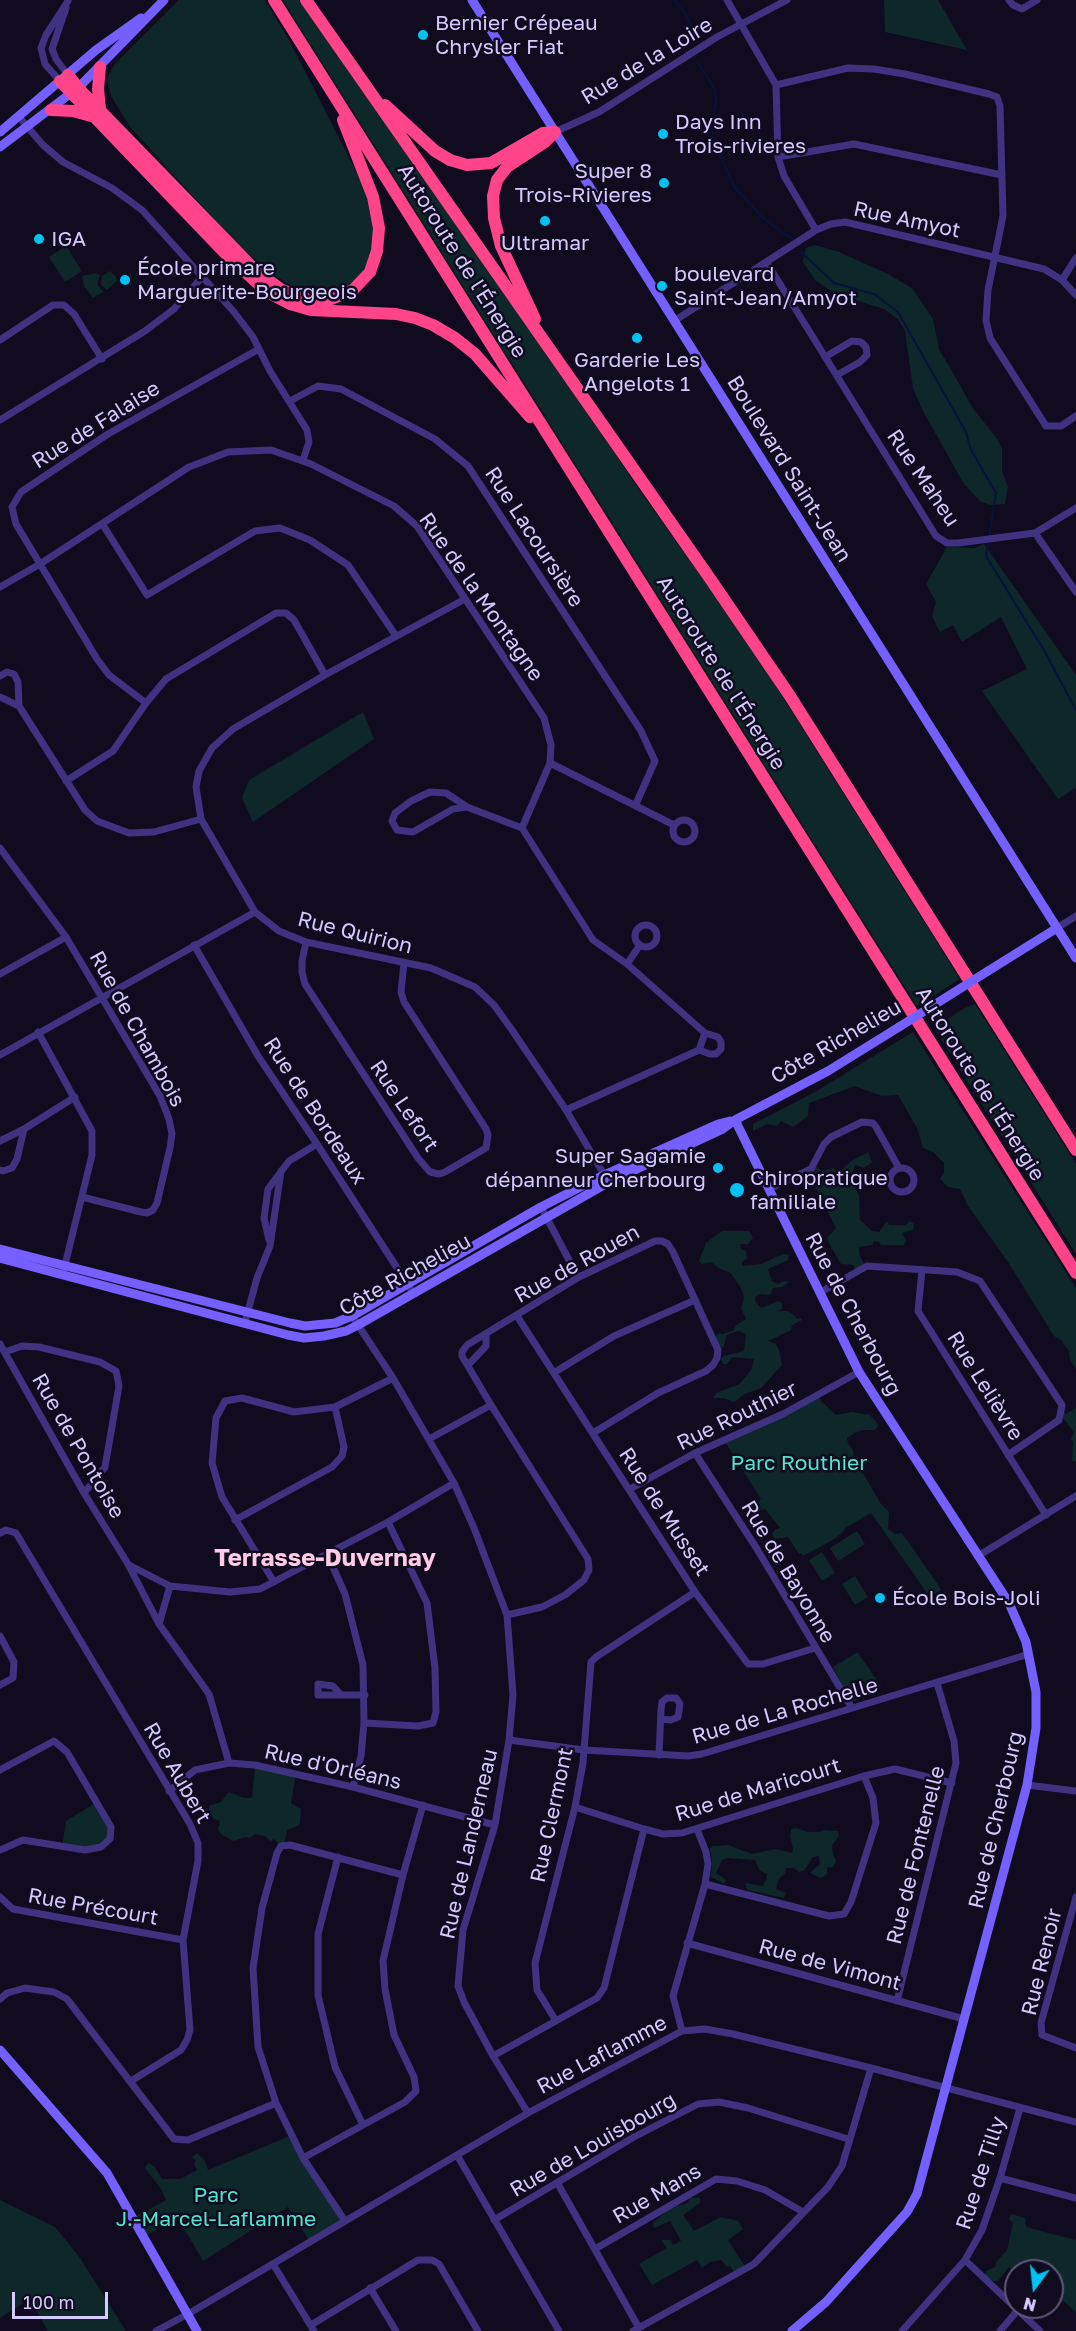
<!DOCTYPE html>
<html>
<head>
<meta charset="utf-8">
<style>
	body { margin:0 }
	#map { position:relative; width:1076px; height:2331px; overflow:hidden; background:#110b1f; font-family:"Golos Text",sans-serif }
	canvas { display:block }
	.north { position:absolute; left:1004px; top:2259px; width:60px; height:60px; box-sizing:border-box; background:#110b1f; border:2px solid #5f5779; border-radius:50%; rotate:195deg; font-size:16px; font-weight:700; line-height:24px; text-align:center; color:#d5c9ff }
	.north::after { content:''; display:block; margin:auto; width:21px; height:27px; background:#00c2f4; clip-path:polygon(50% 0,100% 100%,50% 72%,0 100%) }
	.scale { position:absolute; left:12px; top:2292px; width:96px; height:27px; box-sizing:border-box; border:3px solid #d5c9ff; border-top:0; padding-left:8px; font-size:18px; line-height:21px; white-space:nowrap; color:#d5c9ff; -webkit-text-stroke:4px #110b1f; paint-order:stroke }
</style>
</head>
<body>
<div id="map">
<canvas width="1076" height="2331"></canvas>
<div class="north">N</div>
<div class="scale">100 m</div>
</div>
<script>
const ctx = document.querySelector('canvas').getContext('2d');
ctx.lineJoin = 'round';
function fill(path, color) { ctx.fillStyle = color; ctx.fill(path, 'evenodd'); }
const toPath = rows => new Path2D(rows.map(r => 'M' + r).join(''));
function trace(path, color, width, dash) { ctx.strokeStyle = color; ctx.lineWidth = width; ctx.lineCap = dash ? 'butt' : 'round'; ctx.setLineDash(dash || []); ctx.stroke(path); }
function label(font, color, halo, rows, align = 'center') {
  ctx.font = font + ' "Golos Text",sans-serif'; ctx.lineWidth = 5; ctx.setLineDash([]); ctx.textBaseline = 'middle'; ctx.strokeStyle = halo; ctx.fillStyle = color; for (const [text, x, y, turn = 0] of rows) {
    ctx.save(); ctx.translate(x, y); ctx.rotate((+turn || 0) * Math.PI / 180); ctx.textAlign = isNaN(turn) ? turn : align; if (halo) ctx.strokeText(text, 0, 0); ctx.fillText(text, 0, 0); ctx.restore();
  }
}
fill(toPath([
	[179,0,265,0,289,40,364,187,373,225,373,247,366,267,350,286,330,292,312,292,294,288,271,273,235,242,130,127,111,96,107,79,114,65],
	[283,0,299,0,569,386,638,488,752,648,960,979,917,1006],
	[884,0,938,0,967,50,885,32],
	[815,245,839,252,888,274,912,288,933,319,939,349,957,380,972,407,998,440,1002,449,1002,471,1008,487,1005,504,990,505,980,501,964,484,924,413,913,388,905,331,898,319,884,309,836,294,816,281,803,262,806,248],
	[66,246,82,271,65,282,49,257],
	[110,271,116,277,117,281,107,290,101,285,102,276],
	[95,273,100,275,97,284,103,292,93,298,84,286,82,276],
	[984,544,1076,675,1076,788,1058,799,982,691,1027,669,1001,617,962,642,953,625,940,632,932,616,936,602,926,584,947,547,974,548],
	[363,712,374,739,253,822,242,798,249,780],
	[975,1004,1076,1164,1076,1254,934,1028,963,1009],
	[913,1032,1076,1288,1076,1369,1070,1360,1069,1351,1061,1340,1054,1336,1008,1262,968,1206,960,1189,948,1187,940,1179,944,1172,944,1163,933,1152,923,1148,917,1128,898,1095,882,1096,855,1086,809,1103,808,1116,793,1127,781,1121,777,1126,767,1124,753,1131,753,1124,815,1092],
	[868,1152,872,1162,864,1168,855,1165,851,1177,859,1196,860,1220,872,1231,879,1232,887,1221,889,1225,906,1225,910,1221,914,1224,913,1230,902,1233,906,1240,904,1245,881,1245,879,1242,874,1241,872,1245,859,1247,859,1254,865,1266,857,1271,853,1265,841,1264,830,1245,827,1238,836,1228,807,1171,815,1166,822,1171,833,1168,839,1173,851,1161],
	[722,1231,749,1231,753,1238,748,1244,740,1244,741,1249,746,1251,747,1258,742,1262,742,1266,761,1264,783,1254,789,1255,788,1260,768,1269,772,1281,778,1284,784,1281,789,1282,782,1287,773,1288,770,1295,760,1294,755,1297,756,1303,761,1308,778,1301,782,1303,782,1309,777,1311,788,1311,798,1319,801,1318,802,1320,792,1325,791,1330,768,1341,776,1344,779,1350,782,1365,761,1388,745,1394,734,1402,723,1398,713,1398,716,1393,740,1384,751,1370,754,1359,732,1357,727,1364,723,1364,721,1359,724,1356,744,1351,746,1334,738,1331,727,1335,723,1348,718,1345,715,1337,718,1333,723,1334,734,1330,736,1325,746,1319,741,1308,744,1298,742,1290,731,1273,720,1269,711,1262,702,1264,699,1261,706,1243],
	[819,1397,822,1402,836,1415,852,1412,870,1415,877,1423,878,1426,875,1430,862,1430,853,1434,847,1438,848,1443,853,1451,854,1458,881,1504,889,1512,888,1529,895,1534,902,1533,939,1586,941,1590,934,1594,929,1596,871,1513,845,1528,842,1533,831,1541,803,1556,801,1553,799,1554,788,1537,775,1539,772,1534,775,1530,780,1528,765,1509,758,1511,754,1509,753,1504,761,1499,724,1440],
	[1076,1408,1076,1461,1072,1461,1073,1442,1071,1439,1074,1432,1060,1414,1061,1409,1066,1414],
	[857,1531,865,1544,838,1561,830,1548],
	[822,1552,835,1573,822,1581,809,1560],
	[855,1576,868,1597,855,1605,842,1584],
	[856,1653,858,1653,881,1686,869,1690,864,1698,851,1702,833,1667],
	[255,1765,296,1773,291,1803,301,1809,300,1822,298,1826,287,1830,284,1846,281,1846,274,1839,271,1841,264,1836,255,1834,250,1838,246,1837,233,1841,221,1834,218,1830,220,1821,214,1819,209,1812,209,1806,221,1802,229,1792,244,1798,252,1798],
	[97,1802,111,1827,110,1839,101,1847,62,1847,66,1821],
	[796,1828,808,1832,819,1832,824,1830,838,1831,839,1836,832,1845,833,1855,836,1861,833,1867,827,1868,827,1874,821,1878,810,1873,820,1864,819,1856,813,1857,804,1871,799,1872,794,1868,786,1868,785,1873,779,1879,776,1889,786,1893,784,1898,747,1890,745,1883,763,1886,766,1880,767,1874,760,1871,755,1860,727,1858,722,1860,716,1873,726,1880,724,1884,711,1877,712,1862,710,1849,712,1846,728,1845,752,1854,775,1849,792,1853,793,1848,790,1837,791,1829],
	[292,2135,345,2221,310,2242,288,2207,203,2261,186,2232,178,2223,178,2217,144,2237,133,2218,166,2200,161,2189,145,2168,146,2165,149,2163,155,2167,162,2179,180,2179,197,2170,194,2164,196,2161,192,2157,197,2153,205,2161,208,2170],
	[690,2198,700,2198,700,2203,683,2215,694,2231,721,2217,738,2221,743,2229,728,2240,746,2268,735,2274,730,2266,727,2267,721,2260,710,2262,702,2268,697,2260,652,2285,639,2264,667,2248,661,2240,671,2240,673,2245,681,2241,670,2221,654,2228,653,2223,676,2203,678,2206,688,2203],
	[0,2200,55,2227,78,2255,126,2331,48,2331,30,2299,0,2318],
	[1011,2214,1025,2218,1026,2227,1076,2240,1076,2312,1052,2291,1052,2271,1017,2271,1009,2267,998,2281,993,2281,985,2276,986,2271,995,2267,996,2262,1007,2250,1013,2223,1009,2219]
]), '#0e2729');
trace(toPath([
	[675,0,688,18,696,39],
	[698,62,715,90,716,102,711,126,715,145,735,188,763,218,792,239],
	[801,252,834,283,874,294,898,312,966,432,971,450,996,493,986,556,1045,652,1076,710]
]), '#06143d', 2);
trace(toPath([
	[727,0,776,85,778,157,784,176,816,230],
	[1009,0,1013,5,1022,9,1037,0],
	[66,8,52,49,56,59,68,75],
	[60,81,45,64,41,48,46,35,68,1],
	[776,85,848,68,874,69,905,74,989,94,997,97,1000,106,1003,216,988,290,986,320,990,338,1046,426,1061,426,1076,416],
	[19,117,43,145,63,162,112,188,142,210,234,312,253,337,270,371,307,430,309,442,303,460],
	[555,132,599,112,717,37,787,0],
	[778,157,854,144,1002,175],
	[767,263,936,536,947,543,958,543,1035,533,1076,508],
	[1062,280,1076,258],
	[674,321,816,230,831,224,845,222,1044,269,1062,280,1076,295],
	[0,340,53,305,64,305,74,314,102,359],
	[825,357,852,341,861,342,866,347,867,355,860,362,837,375],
	[290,401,318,386,341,389,435,439,468,466,641,731,655,761,636,804],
	[0,420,145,331,174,309,203,276],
	[103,525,147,595,255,531,280,528,310,540,348,565,396,636],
	[1035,533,1076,592],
	[0,587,40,564,189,467,228,452,271,450,311,464,394,506,417,526,544,718,551,745,550,763,522,828],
	[465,599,325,675,233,729,212,748,199,771,196,787,201,819,255,912,279,931,306,942,431,968,475,987,494,1005,512,1030,566,1110,606,1178],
	[0,676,7,672,14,674,18,682,19,706,85,810,97,821,129,833,154,832,201,819],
	[0,697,19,706],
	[146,703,109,675,97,659,16,524,12,507,21,492,108,434,259,349],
	[550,763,674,825],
	[66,781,113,751,146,703,166,679,276,613,286,613,294,620,325,675],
	[467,807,453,809,413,832,397,830,392,821,395,813,411,801,430,792,446,793,467,807,522,828],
	'673 831a11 11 0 1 1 22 0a11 11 0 1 1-22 0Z',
	[522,828,593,940,627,964,705,1033,718,1037,721,1042,721,1049,716,1054,710,1054,699,1050],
	[0,848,66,937,160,1096,169,1119,172,1134,170,1148,157,1203,153,1210,147,1213,141,1212,82,1197],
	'635 936a11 11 0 1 1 22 0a11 11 0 1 1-22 0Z',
	[1057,928,1076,916],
	[306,942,302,961,302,972,305,984,418,1158,430,1172,439,1174,445,1172,486,1148,488,1135,486,1129,404,1002,401,992,404,963],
	[194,945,258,1056,317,1144,410,1288],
	[627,964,640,945],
	[0,974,66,937],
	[38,1032,92,1131,92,1155,63,1273],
	[0,1055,255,912],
	[566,1110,699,1050,705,1033],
	[24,1129,75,1097],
	[0,1141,24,1129,17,1159,12,1168,3,1171,0,1170],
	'890 1180a12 12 0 1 1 24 0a12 12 0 1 1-24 0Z',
	[769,1189,811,1169,824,1144,831,1137,862,1122,873,1123,876,1127,899,1168],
	[541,1207,578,1277],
	[269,1240,264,1218,268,1189,289,1161,317,1144],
	[922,1270,918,1311,1046,1515],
	[821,1292,867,1266,957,1272,980,1281,1062,1405,1059,1420,1008,1455],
	[352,1316,393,1378,454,1483,474,1528,507,1615,513,1695,509,1740,495,1825,463,1930,458,1986,464,2002,493,2056,528,2113],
	[517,1316,695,1592,748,1664,763,1664,815,1648],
	[245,1322,257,1278,270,1246,281,1171],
	[0,1344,84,1493,128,1564,159,1624,209,1694,229,1763],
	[5,1352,22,1346,39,1347,100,1362,116,1371,119,1386,105,1467,84,1493],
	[468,1365,486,1346,486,1334],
	[555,1372,614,1336,695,1300],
	[429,1439,491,1405],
	[695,1453,757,1549,852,1708],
	[630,1489,695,1453,783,1414,859,1372],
	[235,1520,332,1467,342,1456,344,1447,335,1407],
	[0,1533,6,1530,16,1533,190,1824,198,1843,198,1861,183,1940,190,2030,187,2040,181,2050,131,2081],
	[327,1554,345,1594,363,1665,364,1723,361,1756,353,1787],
	[978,1556,1076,1496],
	[129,1565,170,1586,230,1592,260,1589,388,1522,454,1483],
	[274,1582,222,1497,212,1463,216,1418,225,1401,242,1398,294,1412,335,1407,393,1378],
	[507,1615,542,1607,565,1595,584,1580,589,1570,588,1559,491,1405,462,1356,462,1352,467,1345,579,1277,655,1241,662,1241,668,1244,673,1252,718,1350,717,1358,713,1365,706,1371,658,1393,593,1433],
	[159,1624,170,1586],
	[0,1636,14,1662,13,1678,0,1685],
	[341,1695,333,1686,318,1684,318,1695,365,1695],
	[364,1723,418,1726,433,1723,436,1712,435,1668,427,1603,388,1522],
	[509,1740,584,1750,688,1756,702,1754,1029,1654],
	[659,1755,661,1710,662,1702,667,1698,676,1698,680,1704,678,1717,671,1720,661,1719],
	[0,1770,54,1741,67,1752,111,1827,110,1839,101,1847,85,1850,23,1840,0,1850],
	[1027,1785,1076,1791],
	[169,1791,195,1770,229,1763,255,1765,353,1787,495,1825],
	[575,1807,644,1829,663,1834,682,1833,864,1776,895,1769,952,1783],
	[338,1857,318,1934,318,1995,335,2067,363,2125],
	[705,1884,829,1916,844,1914,851,1902,876,1823,873,1798,864,1776],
	[0,1897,13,1909,183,1940],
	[1076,1897,1041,2023,1042,2035,1076,2048],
	[687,1943,964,2019],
	[0,1999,7,1993,25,1988,54,1992,67,1999,174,2139,188,2140,276,2103],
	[897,2001,956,1763,954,1741,937,1683],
	[556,2021,537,1990,535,1963,575,1807,583,1763,591,1662,596,1657,695,1592],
	[682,2031,673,1996,705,1884,708,1864,706,1852,697,1829],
	[493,2056,597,1998,604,1988,644,1829],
	[457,2155,559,2331],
	[303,2158,405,2102,416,2091,414,2077,394,2035,385,1989,383,1961,403,1875,423,1805],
	[1000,2178,1076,2198],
	[558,2184,639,2328],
	[494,2220,634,2137,698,2104,719,2102,748,2108,848,2139],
	[345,2221,303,2158,276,2103,258,2047,253,1968,262,1908,277,1853,281,1846,290,1845,403,1875],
	[595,2249,716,2179,737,2181,765,2190,803,2212],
	[965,2260,1040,2331],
	[273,2264,314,2331],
	[370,2288,396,2331],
	[311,2325,418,2260,432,2260,439,2264,478,2331],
	[156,2331,188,2314,528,2113,682,2031,705,2029,733,2034,871,2068,1076,2122],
	[633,2331,754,2264,828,2187,842,2166,871,2068],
	[902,2331,965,2260,982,2230,1000,2178,1020,2108],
	[1000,2331,1017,2311]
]), '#3f3381', 7);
trace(toPath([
	[472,0,1076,958],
	[0,132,96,50,141,18],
	[0,147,79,87,164,0],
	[988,971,1057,928],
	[735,1120,859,1372,1009,1603,1026,1642,1036,1692,1036,1728,1027,1785,917,2194,907,2212,826,2302,792,2331],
	[0,1249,290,1323,305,1326,335,1323,352,1316,541,1207,604,1175,718,1124,730,1121],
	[0,1258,288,1335,304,1338,324,1336,346,1331,358,1325,609,1182,721,1130,735,1120,828,1071,899,1027],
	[0,2050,107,2173,197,2331]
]), '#7560ff', 9);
trace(toPath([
	[274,0,1076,1273],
	[306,0,711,580,790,696,1076,1150],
	[68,75,81,91,256,271,282,290,309,300,329,300,353,290,370,272,377,251,379,228,373,197,343,120],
	[60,81,225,253,267,292,290,304,311,310,396,314,415,318,433,325,455,338,475,354,530,417],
	[385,105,435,151,450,160,467,165,491,163,543,133,555,132],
	[100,109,98,89,100,67],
	[51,110,73,111,91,116],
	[535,319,501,246,494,218,493,196,497,180,507,167,545,142,555,132]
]), '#ff448a', 12);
trace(toPath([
	[899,1027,988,971]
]), '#7560ff', 9);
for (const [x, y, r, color] of [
	[423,35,6,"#00c2f4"],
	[663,134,6,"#00c2f4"],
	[664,183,6,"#00c2f4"],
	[545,221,6,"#00c2f4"],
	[39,239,6,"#00c2f4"],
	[125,280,6,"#00c2f4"],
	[662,286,6,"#00c2f4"],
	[637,338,6,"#00c2f4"],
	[718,1168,6,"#00c2f4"],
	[737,1190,8,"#00c2f4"],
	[880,1598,6,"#00c2f4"]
]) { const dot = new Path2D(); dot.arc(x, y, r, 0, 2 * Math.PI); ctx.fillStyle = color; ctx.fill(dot); trace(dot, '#110b1f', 2); }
label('21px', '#d5c9ff', '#110b1f', [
	["Bernier Crépeau",435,23],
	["Chrysler Fiat",435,47],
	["Days Inn",675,122],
	["Trois-rivieres",675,146],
	["Super 8",652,171,"right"],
	["Trois-Rivieres",652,195,"right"],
	["IGA",51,239],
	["Ultramar",545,243,"center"],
	["École primare",137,268],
	["Marguerite-Bourgeois",137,292],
	["boulevard",674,274],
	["Saint-Jean/Amyot",674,298],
	["Garderie Les",637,360,"center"],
	["Angelots 1",637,384,"center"],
	["Super Sagamie",706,1156,"right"],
	["dépanneur Cherbourg",706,1180,"right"],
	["Chiropratique",750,1178],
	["familiale",750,1202],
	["École Bois-Joli",892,1598]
], 'left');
label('21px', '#d5c9ff', '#110b1f', [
	["Rue de la Loire",647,61,-31],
	["Rue Amyot",907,220,12],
	["Autoroute de l'Énergie",462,261,58],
	["Rue de Falaise",96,425,-32],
	["Boulevard Saint-Jean",789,469,58],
	["Rue Maheu",923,478,56],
	["Rue Lacoursière",534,537,57],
	["Rue de la Montagne",481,597,55],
	["Autoroute de l'Énergie",721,673,58],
	["Rue Quirion",355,933,14],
	["Rue de Chambois",137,1029,61],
	["Côte Richelieu",836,1042,-30],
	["Autoroute de l'Énergie",980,1084,58],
	["Rue Lefort",404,1106,56],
	["Rue de Bordeaux",315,1111,57],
	["Rue de Rouen",577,1264,-29],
	["Côte Richelieu",405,1275,-29],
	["Rue de Cherbourg",853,1314,62],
	["Rue Lelièvre",985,1386,58],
	["Rue Routhier",737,1416,-26],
	["Rue de Pontoise",78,1446,60],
	["Rue de Musset",664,1512,57],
	["Rue de Bayonne",788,1572,59],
	["Rue de La Rochelle",785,1711,-16],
	["Rue d'Orléans",333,1767,13],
	["Rue Aubert",177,1773,60],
	["Rue de Maricourt",758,1790,-17],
	["Rue Clermont",552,1815,-78],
	["Rue de Cherbourg",996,1820,-77],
	["Rue de Landerneau",469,1844,-77],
	["Rue de Fontenelle",916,1855,-76],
	["Rue Précourt",93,1907,10],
	["Rue Renoir",1042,1962,-76],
	["Rue de Vimont",830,1965,15],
	["Rue Laflamme",602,2055,-28],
	["Rue de Louisbourg",593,2145,-30],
	["Rue de Tilly",981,2173,-72],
	["Rue Mans",657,2194,-30]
]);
label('21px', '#50e5cf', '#110b1f', [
	["Parc Routhier",799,1463],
	["Parc",216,2195],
	["J.-Marcel-Laflamme",216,2219]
]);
label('bold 24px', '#ffcbe7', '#110b1f', [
	["Terrasse-Duvernay",325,1558]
]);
</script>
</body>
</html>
